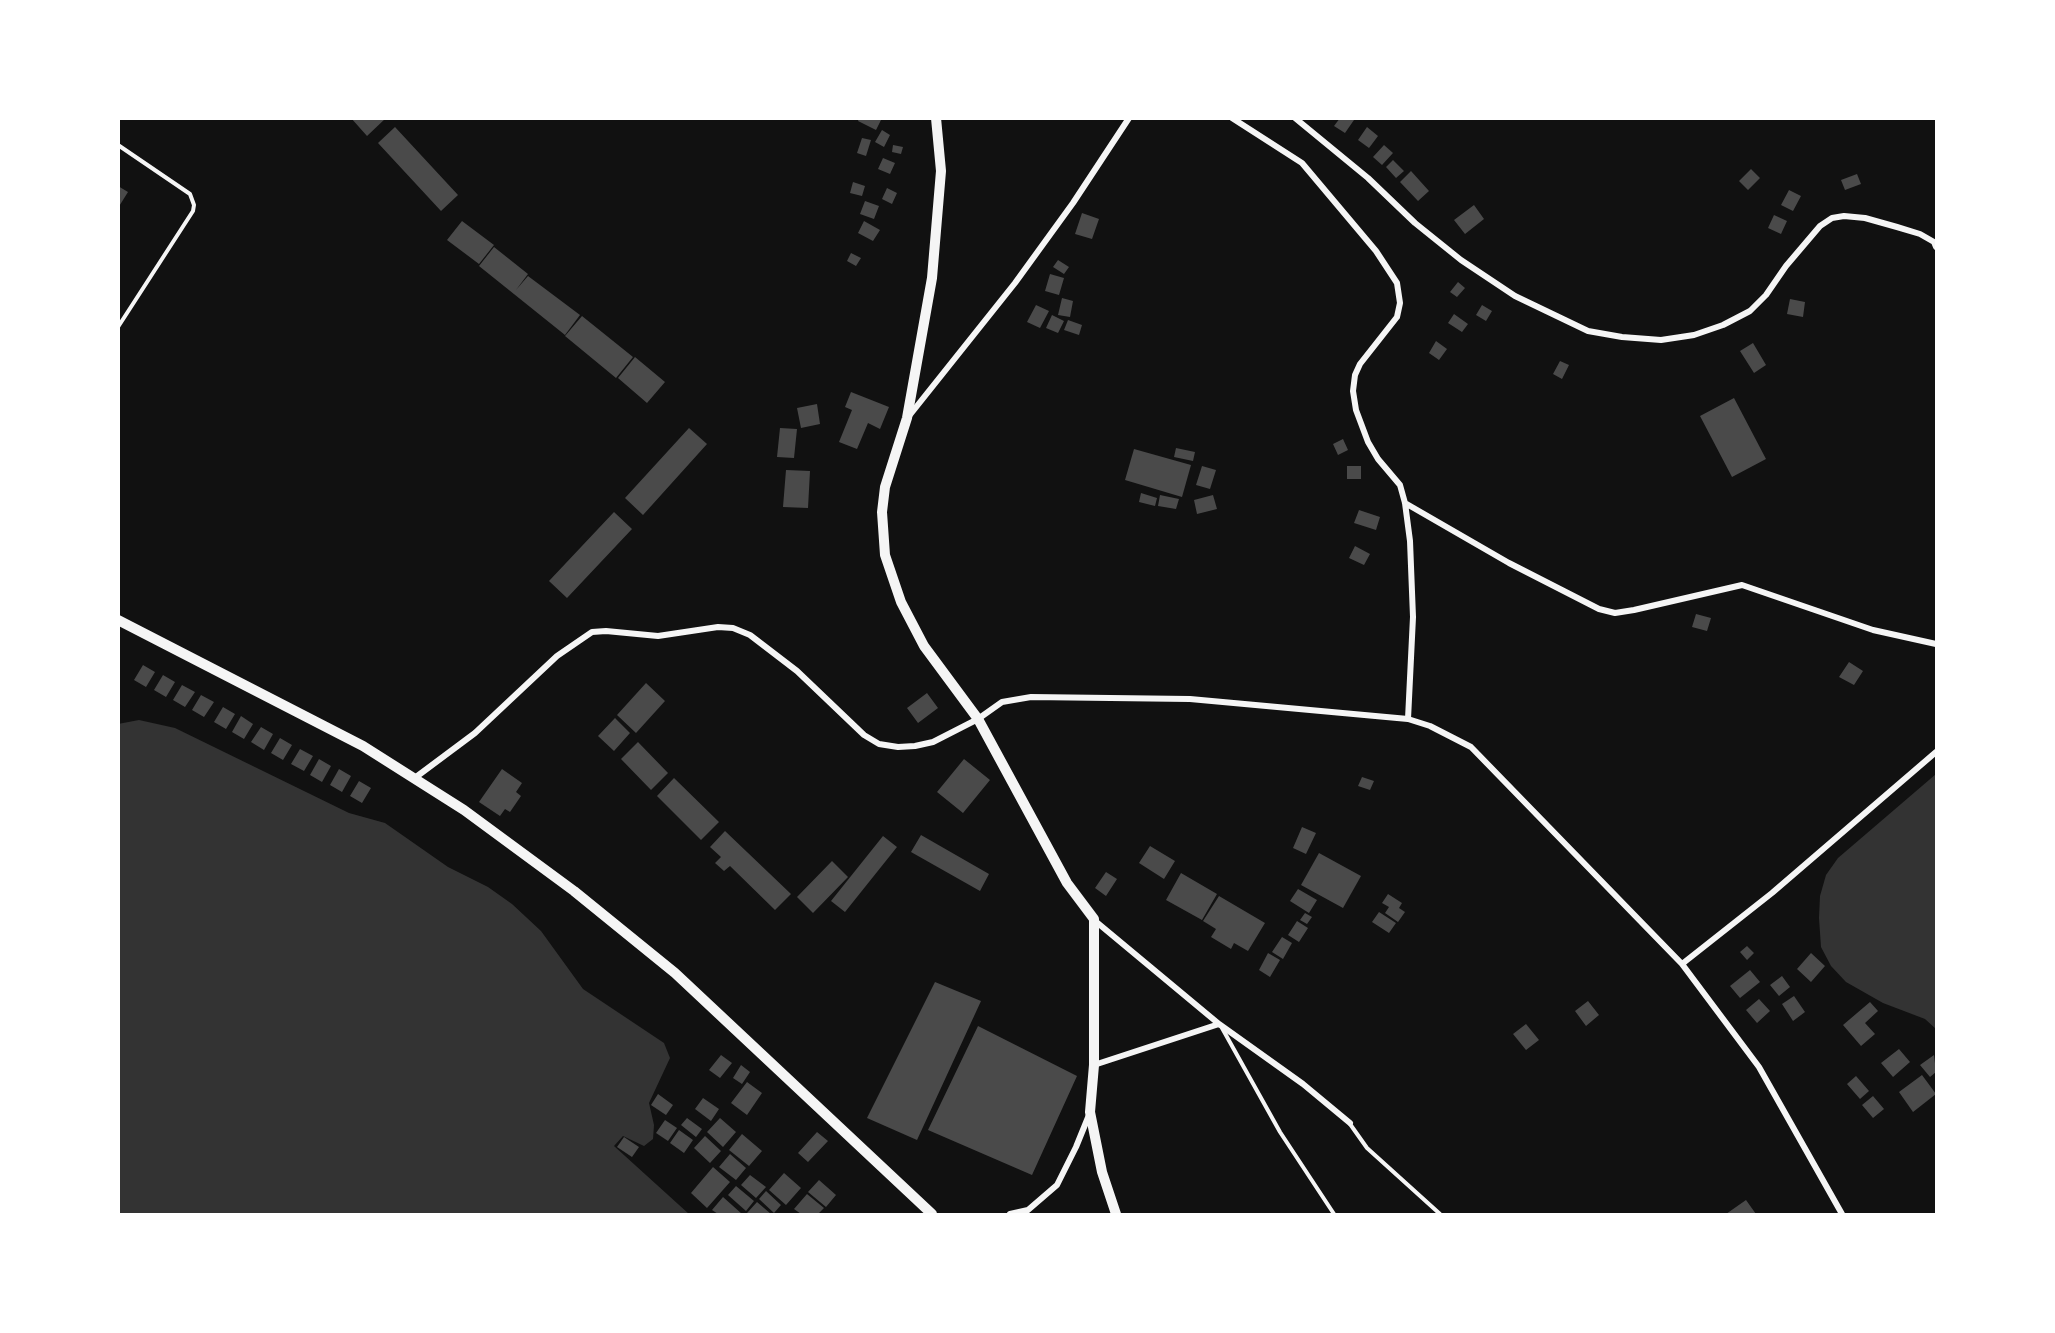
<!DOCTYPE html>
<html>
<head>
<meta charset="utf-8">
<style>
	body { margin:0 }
	#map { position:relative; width:2055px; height:1333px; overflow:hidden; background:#111; font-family:"Golos Text",sans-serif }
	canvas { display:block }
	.frame { position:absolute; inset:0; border:120px solid #fff; pointer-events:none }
</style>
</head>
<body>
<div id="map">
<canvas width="2055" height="1333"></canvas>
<div class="frame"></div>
</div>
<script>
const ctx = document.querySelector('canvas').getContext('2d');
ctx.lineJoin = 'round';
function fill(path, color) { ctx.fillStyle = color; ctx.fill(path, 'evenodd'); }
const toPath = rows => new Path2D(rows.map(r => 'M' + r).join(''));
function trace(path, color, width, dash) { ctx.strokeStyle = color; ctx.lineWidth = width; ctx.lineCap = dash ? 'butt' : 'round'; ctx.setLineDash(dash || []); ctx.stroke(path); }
fill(toPath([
	[139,720,175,728,349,813,385,823,448,867,488,887,512,904,541,931,583,989,664,1043,670,1058,649,1103,654,1125,653,1139,644,1146,623,1136,614,1146,689,1214,119,1214,118,724],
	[1936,774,1936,1029,1925,1019,1883,1003,1846,982,1831,966,1821,947,1819,918,1820,896,1826,875,1838,858]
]), '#333');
fill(toPath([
	[351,118,386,118,367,136],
	[859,118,882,118,876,130,858,121],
	[1340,118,1354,120,1345,133,1334,126],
	[395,127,458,195,441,211,378,143],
	[1367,127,1378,136,1369,148,1358,140],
	[882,130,890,135,884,147,875,142],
	[862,138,871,140,866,156,857,153],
	[893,145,903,147,901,154,892,152],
	[1384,145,1393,153,1382,165,1373,157],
	[883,158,895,163,890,174,878,169],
	[1393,160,1404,171,1396,178,1386,167],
	[1751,169,1760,178,1748,190,1739,181],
	[1411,171,1429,191,1418,201,1400,182],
	[1857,174,1861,184,1845,190,1841,180],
	[853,182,865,186,862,196,850,193],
	[118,186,128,192,118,208],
	[887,188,897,193,892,204,882,199],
	[1789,190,1801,196,1793,211,1781,205],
	[865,201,879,206,874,219,860,214],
	[1474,205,1484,219,1465,234,1454,220],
	[1082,213,1099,219,1092,239,1075,234],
	[1774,215,1787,221,1781,234,1768,228],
	[462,221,494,245,479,264,447,240],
	[864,221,880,230,873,241,858,233],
	[494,247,528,274,516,290,528,276,580,315,565,335,479,266],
	[851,253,861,258,856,266,847,261],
	[1058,260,1069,267,1064,274,1053,267],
	[1050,274,1064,278,1059,295,1045,291],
	[1458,282,1465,288,1457,297,1450,292],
	[1062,298,1073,301,1070,317,1058,315],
	[1790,299,1805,302,1803,317,1787,314],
	[1036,305,1049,311,1040,328,1027,322],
	[1482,305,1492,311,1486,321,1476,315],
	[1454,314,1468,324,1462,332,1448,323],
	[1052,315,1064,321,1058,333,1046,328],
	[582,316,633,357,616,378,565,336],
	[1068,320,1082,325,1079,335,1064,330],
	[1436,341,1447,349,1439,360,1429,353],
	[1753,343,1766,365,1754,373,1740,351],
	[635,357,665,382,647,403,618,378],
	[1560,361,1569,365,1562,379,1553,374],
	[851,392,889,407,880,429,868,423,857,449,839,442,852,410,845,407],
	[1734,398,1766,459,1732,477,1700,416],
	[817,404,820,424,801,428,797,408],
	[689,428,707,444,643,515,625,498],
	[780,428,797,429,794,458,777,457],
	[1343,439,1348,450,1338,455,1333,444],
	[1176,448,1195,452,1193,461,1174,457],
	[1134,449,1191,465,1182,497,1125,480],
	[1202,466,1216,470,1210,489,1196,485],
	[1347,466,1361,466,1361,479,1347,479],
	[786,470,810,471,808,508,783,507],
	[1141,493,1157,498,1155,506,1139,502],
	[1160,495,1179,499,1176,509,1158,506],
	[1213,495,1217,509,1197,514,1194,500],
	[1359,510,1380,517,1376,530,1354,523],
	[614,512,632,529,567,598,549,581],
	[1355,546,1370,554,1364,565,1349,558],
	[1696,614,1711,618,1707,631,1692,627],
	[1849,662,1863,671,1854,685,1839,677],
	[143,665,155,672,146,687,134,680],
	[163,675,175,682,166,697,154,690],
	[646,683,665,701,636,733,617,715],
	[182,685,195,692,185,707,173,700],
	[927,693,938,708,918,723,907,708],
	[201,695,214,702,204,717,192,710],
	[223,707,235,714,226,729,214,722],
	[241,716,253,724,244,739,232,732],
	[615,718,630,733,614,751,598,736],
	[261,727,273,734,264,750,251,742],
	[280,738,292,745,283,760,271,753],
	[638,742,668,773,651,790,621,759],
	[300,749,313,756,304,771,291,764],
	[319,759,331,766,322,782,310,775],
	[964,759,990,780,963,813,937,792],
	[339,769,351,776,342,792,330,785],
	[502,769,522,783,516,792,521,796,510,812,505,809,500,816,479,802],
	[1362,777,1374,781,1370,790,1358,786],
	[674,778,719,822,701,840,657,796],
	[359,781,371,788,362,803,350,796],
	[1302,827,1316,833,1306,854,1293,848],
	[725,831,791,894,775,910,730,866,724,871,715,863,721,857,710,847],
	[921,835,989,874,980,891,911,852],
	[883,836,897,847,845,912,831,901],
	[1150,846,1175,861,1164,879,1139,863],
	[1319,853,1361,876,1343,908,1301,885],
	[832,861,848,877,813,913,797,897],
	[1106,872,1117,879,1106,896,1095,888],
	[1181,873,1217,894,1202,920,1166,900],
	[1298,889,1317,900,1309,913,1290,901],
	[1388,894,1402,903,1399,908,1405,912,1398,922,1385,913,1389,907,1382,903],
	[1219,896,1265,923,1248,951,1234,943,1231,949,1211,937,1216,929,1203,921],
	[1379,912,1396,923,1389,933,1372,922],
	[1305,913,1312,917,1307,924,1300,920],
	[1297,921,1308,928,1299,942,1288,935],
	[1282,937,1292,943,1283,959,1272,952],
	[1747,946,1754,953,1747,960,1740,952],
	[1268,953,1280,960,1270,977,1259,970],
	[1811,953,1825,966,1811,982,1797,969],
	[1750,970,1760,982,1740,998,1730,986],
	[1782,976,1790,987,1779,996,1770,985],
	[935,982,981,1001,917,1140,867,1118],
	[1794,996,1805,1012,1793,1021,1782,1004],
	[1759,999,1770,1011,1757,1023,1746,1010],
	[1588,1001,1599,1015,1586,1026,1575,1011],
	[1870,1002,1878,1011,1865,1023,1875,1034,1861,1046,1843,1025],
	[1526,1024,1539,1040,1526,1050,1513,1034],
	[978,1026,1077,1076,1032,1175,928,1130],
	[1899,1049,1910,1062,1893,1077,1881,1063],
	[721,1055,732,1063,720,1078,709,1070],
	[1934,1055,1936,1072,1930,1077,1920,1065],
	[741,1065,750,1072,742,1084,733,1078],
	[1922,1075,1936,1094,1913,1112,1899,1092],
	[1856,1076,1869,1091,1860,1099,1847,1084],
	[747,1082,762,1093,747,1115,731,1103],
	[658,1094,673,1105,666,1115,651,1105],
	[1873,1096,1884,1109,1873,1118,1862,1105],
	[703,1098,719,1109,711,1121,695,1109],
	[687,1118,702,1129,696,1137,681,1125],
	[720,1118,736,1132,723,1147,707,1132],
	[665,1120,677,1128,668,1141,656,1133],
	[679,1130,693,1140,684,1153,670,1143],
	[817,1132,828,1141,808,1162,798,1153],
	[742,1134,762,1151,749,1166,729,1150],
	[705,1136,721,1151,710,1163,694,1148],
	[624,1137,639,1147,632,1157,617,1147],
	[730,1154,746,1168,736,1180,719,1167],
	[713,1167,730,1182,707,1208,691,1193],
	[784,1173,801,1188,786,1205,769,1190],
	[750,1175,766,1187,756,1198,741,1185],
	[819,1180,836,1195,826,1207,808,1192],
	[736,1186,754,1201,746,1211,728,1195],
	[766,1191,781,1205,774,1213,759,1199],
	[807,1194,824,1208,818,1214,801,1214,794,1209],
	[723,1197,742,1214,718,1214,712,1210],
	[1746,1200,1756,1214,1726,1214],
	[757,1202,771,1214,747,1213]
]), '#4a4a4a');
trace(toPath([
	[118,145,190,194,194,205,193,211,118,327],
	[1222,1028,1280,1132,1334,1214],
	[1350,1124,1367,1148,1440,1214]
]), '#f5f5f5', 4);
trace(toPath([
	[1232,118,1302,163,1376,251,1397,283,1400,303,1397,317,1360,364,1355,375,1353,391,1356,410,1368,442,1378,459,1400,485,1405,503,1410,541,1413,617,1408,719],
	[1295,118,1368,178,1415,223,1461,260,1515,296,1588,331,1622,337,1661,340,1694,335,1723,325,1750,311,1766,295,1786,266,1820,226,1832,218,1844,216,1865,218,1897,227,1920,234,1934,242,1936,247],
	[909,416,1015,283,1073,203,1129,118],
	[1405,503,1509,563,1599,609,1615,613,1634,610,1742,585,1873,630,1936,644],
	[416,777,475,733,557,656,592,632,606,631,658,636,718,627,733,628,750,635,797,671,864,735,879,744,898,747,915,746,933,742,978,719,1002,702,1031,697,1190,699,1408,719,1430,726,1471,747,1682,964,1759,1067,1842,1214],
	[1094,920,1219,1024,1303,1084,1350,1123],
	[1682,964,1772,893,1936,752],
	[1094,1065,1219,1024],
	[1010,1214,1028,1210,1057,1185,1076,1147,1089,1115]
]), '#f5f5f5', 6);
trace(toPath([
	[936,118,941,171,932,278,907,418,885,487,882,512,885,555,901,602,924,646,978,719,1067,883,1094,919,1094,1065,1090,1112,1102,1172,1116,1214],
	[118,620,363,746,464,810,574,891,675,973,932,1214]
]), '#f5f5f5', 10);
</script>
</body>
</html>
